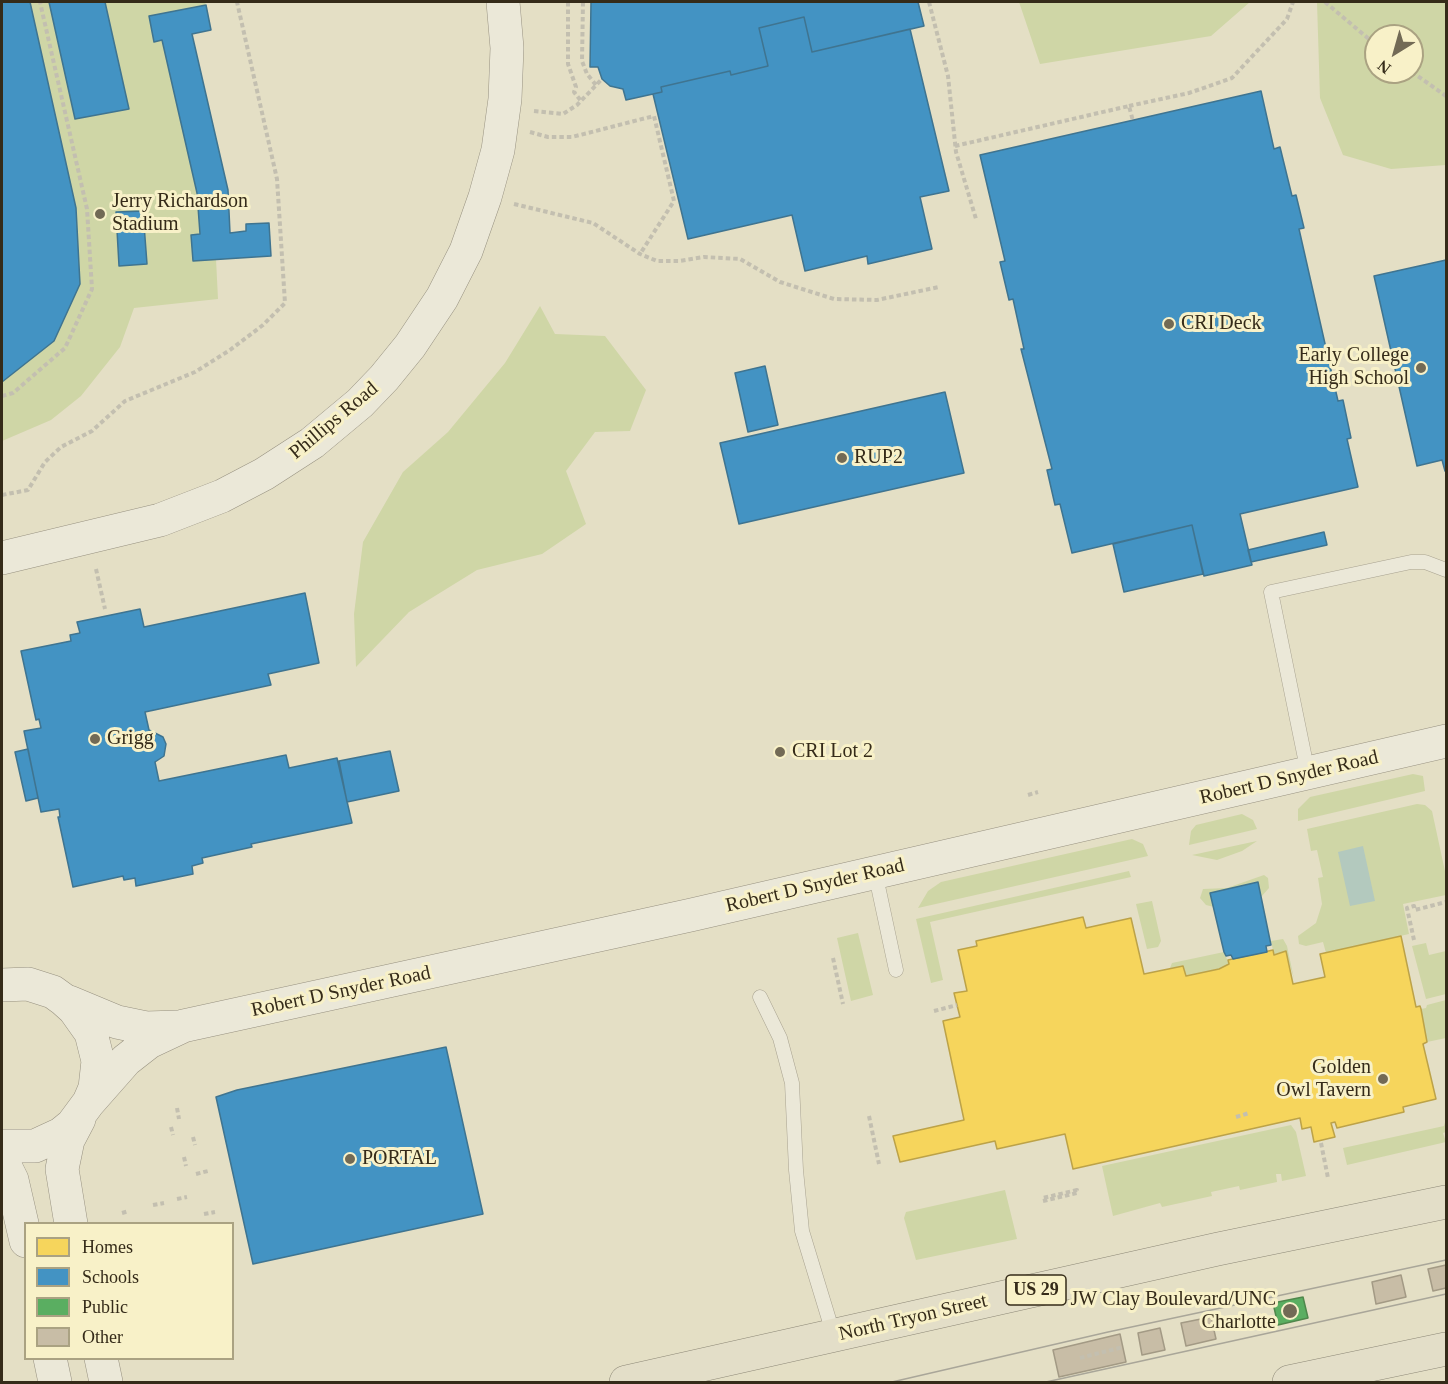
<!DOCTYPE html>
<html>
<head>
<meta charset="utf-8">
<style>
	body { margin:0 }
	#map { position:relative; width:1448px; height:1384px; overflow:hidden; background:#e4dfc5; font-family:Georgia,serif }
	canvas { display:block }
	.frame { position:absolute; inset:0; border:3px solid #352b19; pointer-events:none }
	.legend { position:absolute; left:24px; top:1222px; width:210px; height:138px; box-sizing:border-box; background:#f8f1c8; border:2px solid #aaa282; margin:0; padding:8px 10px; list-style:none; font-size:18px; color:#352b19 }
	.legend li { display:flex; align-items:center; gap:12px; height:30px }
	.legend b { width:30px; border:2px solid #aaa282 }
	.north { position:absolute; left:1364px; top:24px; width:60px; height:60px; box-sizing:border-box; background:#f8f1c8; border:2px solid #aaa282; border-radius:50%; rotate:217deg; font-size:16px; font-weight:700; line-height:24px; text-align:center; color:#352b19 }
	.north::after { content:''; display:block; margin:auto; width:21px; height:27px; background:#726a55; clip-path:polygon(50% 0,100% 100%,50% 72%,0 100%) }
</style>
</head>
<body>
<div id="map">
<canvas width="1448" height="1384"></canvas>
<div class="frame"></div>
<ul class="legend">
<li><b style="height:16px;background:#f6d55c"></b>Homes</li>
<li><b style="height:16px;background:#4393c3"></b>Schools</li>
<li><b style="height:16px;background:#5aae61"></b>Public</li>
<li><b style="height:16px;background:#c8bda6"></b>Other</li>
</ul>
<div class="north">N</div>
</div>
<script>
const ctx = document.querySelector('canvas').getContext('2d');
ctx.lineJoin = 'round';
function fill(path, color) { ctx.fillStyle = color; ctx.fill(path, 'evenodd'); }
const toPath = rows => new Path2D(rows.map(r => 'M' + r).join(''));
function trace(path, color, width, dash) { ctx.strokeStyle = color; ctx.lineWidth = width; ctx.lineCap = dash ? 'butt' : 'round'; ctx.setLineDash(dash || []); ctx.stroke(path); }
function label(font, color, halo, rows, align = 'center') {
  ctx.font = font + ' Georgia,serif'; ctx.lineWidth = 6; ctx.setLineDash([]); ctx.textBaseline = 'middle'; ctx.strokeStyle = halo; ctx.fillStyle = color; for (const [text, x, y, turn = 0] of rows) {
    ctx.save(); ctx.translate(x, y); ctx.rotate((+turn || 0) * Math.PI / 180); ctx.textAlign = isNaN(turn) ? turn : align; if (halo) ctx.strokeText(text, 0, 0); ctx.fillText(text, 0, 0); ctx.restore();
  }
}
fill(toPath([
	[2,2,205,2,206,5,150,16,162,40,197,193,200,234,191,235,193,260,216,259,218,299,134,308,120,347,81,396,51,420,2,441],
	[1019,2,1250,2,1211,36,1040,64],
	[1317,2,1446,2,1446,165,1391,169,1343,155,1320,98],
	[1376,36,1412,36,1412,72,1376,72],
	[540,306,555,334,605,336,646,390,630,431,595,432,566,471,586,524,542,554,477,570,409,612,356,667,354,614,363,542,403,472,448,432,505,363],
	[1413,774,1423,776,1425,791,1298,821,1298,809,1310,797],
	[1417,804,1425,805,1432,811,1446,876,1446,895,1403,904,1409,934,1326,953,1323,942,1306,946,1299,944,1298,936,1316,923,1322,904,1318,878,1323,877,1317,850,1311,851,1307,829],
	[1242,814,1253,820,1257,829,1189,845,1191,831,1196,825],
	[1132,839,1143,844,1148,856,918,908,928,891,941,882],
	[1257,841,1242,851,1217,860,1192,855],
	[1129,871,1131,877,930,922,943,980,931,983,916,919],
	[1264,875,1268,878,1269,888,1261,897,1214,907,1206,905,1200,898,1203,889,1227,888],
	[1152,901,1161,941,1158,947,1147,949,1136,904],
	[858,933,873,995,851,1001,837,938],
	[1283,939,1287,946,1294,979,1286,952,1274,955,1271,941],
	[1426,943,1429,955,1446,951,1446,994,1426,999,1412,946],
	[1224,952,1229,964,1219,969,1186,976,1183,966,1170,968,1172,963],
	[1446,1000,1446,1038,1427,1042,1421,1009,1426,1008,1427,1005],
	[1446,1119,1446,1132,1443,1133,1446,1142,1347,1165,1343,1148,1444,1126],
	[1291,1125,1296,1132,1306,1176,1282,1181,1281,1174,1276,1174,1277,1182,1240,1190,1239,1186,1211,1192,1212,1196,1162,1207,1160,1203,1113,1216,1102,1166],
	[1005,1190,1017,1239,916,1260,904,1218,906,1212]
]), '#cfd6a6');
fill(toPath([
	[1363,846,1375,901,1350,906,1338,852]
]), '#b3c9be');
const homes = toPath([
	[1083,917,1086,928,1131,918,1144,974,1183,966,1186,976,1219,969,1229,964,1228,960,1273,950,1274,955,1286,951,1293,984,1325,977,1320,954,1401,936,1416,1007,1420,1006,1421,1009,1427,1042,1423,1044,1436,1099,1403,1107,1404,1112,1337,1128,1335,1122,1331,1123,1335,1137,1314,1142,1311,1127,1302,1129,1300,1118,1073,1169,1065,1134,997,1149,995,1141,900,1162,893,1136,964,1120,943,1021,960,1017,954,993,967,991,958,950,977,946,976,941,1083,917]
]);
fill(homes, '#f6d55c');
trace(homes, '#bca248', 1.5);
const schools = toPath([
	[2,2,30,2,76,208,80,284,54,341,2,382,2,2],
	[49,2,105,2,129,109,75,119,49,2],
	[591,2,918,2,924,26,812,52,804,17,759,28,768,66,731,75,730,71,661,87,662,92,626,100,623,89,610,86,602,79,598,67,590,67,591,2],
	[206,5,211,30,192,34,228,190,230,233,246,231,246,224,269,223,271,256,193,261,191,235,200,234,197,193,162,40,154,42,149,16,206,5],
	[804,17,812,52,910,29,949,191,920,197,932,249,868,264,867,256,805,271,792,215,688,239,653,94,662,92,661,87,730,71,731,75,768,66,759,28,804,17],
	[1261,91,1274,149,1280,147,1292,196,1296,195,1304,228,1299,229,1338,401,1343,400,1351,438,1347,439,1358,487,1240,514,1252,565,1226,571,1204,576,1192,525,1072,553,1060,504,1055,505,1047,470,1052,469,1021,349,1024,349,1013,299,1009,300,1000,262,1005,261,980,155,1261,91],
	[143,211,147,264,119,266,116,212,143,211],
	[1446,260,1446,471,1445,471,1442,460,1417,466,1374,276,1446,260],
	[765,366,778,425,748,432,735,373,765,366],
	[945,392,964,473,739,524,720,443,945,392],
	[1192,525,1203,574,1124,592,1113,544,1192,525],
	[1324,532,1327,545,1251,562,1248,550,1324,532],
	[305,593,319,663,268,674,271,685,145,712,149,730,163,737,166,744,164,756,155,762,159,781,286,755,289,768,337,758,352,823,251,844,252,847,202,858,203,863,192,866,193,874,136,886,135,878,124,880,123,876,73,887,58,817,60,817,59,809,41,812,24,731,41,728,39,719,36,720,21,651,71,641,70,635,80,633,77,622,140,609,144,627,305,593],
	[28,749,38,798,26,801,15,752,28,749],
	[390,751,399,791,347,802,339,761,390,751],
	[1258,882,1271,945,1266,946,1267,952,1233,959,1231,955,1226,956,1224,952,1210,893,1258,882],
	[446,1047,483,1214,253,1264,216,1097,237,1090,446,1047]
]);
fill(schools, '#4393c3');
trace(schools, '#3f7490', 1.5);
const public = toPath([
	[1303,1297,1308,1318,1278,1325,1273,1303,1303,1297]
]);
fill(public, '#5aae61');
trace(public, '#4f874b', 1.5);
const building = toPath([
	[1446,1265,1446,1288,1433,1291,1428,1269,1446,1265],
	[1401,1275,1406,1297,1376,1304,1372,1282,1401,1275],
	[1211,1317,1216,1339,1186,1346,1181,1323,1211,1317],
	[1160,1328,1165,1350,1142,1355,1138,1333,1160,1328],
	[1120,1334,1126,1362,1059,1377,1053,1350,1120,1334]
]);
fill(building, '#c8bda6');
trace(building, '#a39a85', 1.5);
const lane = toPath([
	[1308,773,1271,592,1411,562,1425,562,1446,570],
	[875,872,896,970],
	[760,997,780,1038,792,1083,796,1170,802,1231,834,1336]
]);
const secondary = toPath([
	[2,558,160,520,222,496,264,474,312,443,360,403,384,378,410,346,442,298,466,251,485,197,498,150,505,99,507,48,503,2],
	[2,985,28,984,53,992,64,1000,74,1009,91,1033,98,1061,95,1088,89,1102,72,1125,61,1134,35,1146,2,1146],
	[69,1002,117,1022,146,1028,178,1027],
	[89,1102,126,1060,149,1042,183,1026,691,915,1446,741],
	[2,1160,12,1180,26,1241],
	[71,1224,62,1169,68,1140,79,1119],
	[50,1358,55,1382],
	[101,1358,106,1382]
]);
const primary = toPath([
	[626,1382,1218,1249,1446,1202],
	[1289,1382,1446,1349]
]);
trace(lane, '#a8a290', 15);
trace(secondary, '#979180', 34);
trace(primary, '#8d8877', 34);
trace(toPath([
	[568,2,568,64,576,87,574,92,581,101],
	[583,2,582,61,587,74,596,85],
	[929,2,948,76,956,152,976,219],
	[1325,2,1376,45],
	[1412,72,1446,96],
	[1129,106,1189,93,1232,78,1287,19,1293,2],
	[534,111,563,114,577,105,602,79],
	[530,132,548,137,572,137,654,116,674,201,640,254],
	[955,146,1129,106,1133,121],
	[514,204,593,223,640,254,657,261,679,261,704,257,740,259,780,282,834,299,877,300,939,287],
	[2,396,13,393,65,348,92,289,87,209,40,2],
	[2,495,28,490,45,462,61,447,92,431,125,401,195,372,230,350,263,325,285,303,277,179,237,2],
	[96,569,105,609],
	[1028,795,1038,792],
	[1414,940,1407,908,1414,906,1415,910,1446,902],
	[833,958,843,1004],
	[934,1011,957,1005],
	[177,1108,179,1119],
	[869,1116,879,1164],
	[1236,1117,1249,1113],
	[171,1127,173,1135],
	[193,1137,195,1145],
	[1321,1143,1328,1178],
	[184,1157,186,1166],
	[196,1174,208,1171],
	[177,1199,187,1197],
	[1043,1201,1077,1193,1077,1190,1043,1198],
	[153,1205,164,1203],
	[122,1213,129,1211],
	[204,1214,215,1212],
	[1080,1358,1123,1347]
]), '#c3bfb0', 4, [4.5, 3]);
trace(lane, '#ebe8d8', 14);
trace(secondary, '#ebe8d8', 33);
trace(primary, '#e3dec8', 33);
trace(toPath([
	[892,1382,1108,1332,1446,1260],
	[1046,1382,1446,1294]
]), '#a9a699', 1.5);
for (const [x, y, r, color] of [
	[100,214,6,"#726a55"],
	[1169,324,6,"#726a55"],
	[1421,368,6,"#726a55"],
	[842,458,6,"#726a55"],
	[95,739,6,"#726a55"],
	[780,752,6,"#726a55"],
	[1383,1079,6,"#726a55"],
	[350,1159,6,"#726a55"],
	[1290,1311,8,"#726a55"]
]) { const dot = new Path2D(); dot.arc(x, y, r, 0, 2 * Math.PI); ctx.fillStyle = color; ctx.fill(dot); trace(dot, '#f8f1c8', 2); }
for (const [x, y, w] of [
	[1036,1290,60]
]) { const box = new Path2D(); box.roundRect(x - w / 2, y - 15, w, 30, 4.5); ctx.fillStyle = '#f8f1c8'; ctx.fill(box); trace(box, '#352b19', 1.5); }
label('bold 18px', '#352b19', null, [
	["US 29",1036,1290]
]);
label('20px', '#352b19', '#f8f1c8', [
	["Jerry Richardson",112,202],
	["Stadium",112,225],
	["CRI Deck",1181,324],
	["Early College",1409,356,"right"],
	["High School",1409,379,"right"],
	["RUP2",854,458],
	["Grigg",107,739],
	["CRI Lot 2",792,752],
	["Golden",1371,1068,"right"],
	["Owl Tavern",1371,1091,"right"],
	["PORTAL",362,1159],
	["JW Clay Boulevard/UNC",1276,1300,"right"],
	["Charlotte",1276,1323,"right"]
], 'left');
label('20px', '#352b19', '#f8f1c8', [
	["Phillips Road",334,421,-40],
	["Robert D Snyder Road",1289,778,-13],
	["Robert D Snyder Road",815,886,-13],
	["Robert D Snyder Road",341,992,-12],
	["North Tryon Street",913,1318,-13]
]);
</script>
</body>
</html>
